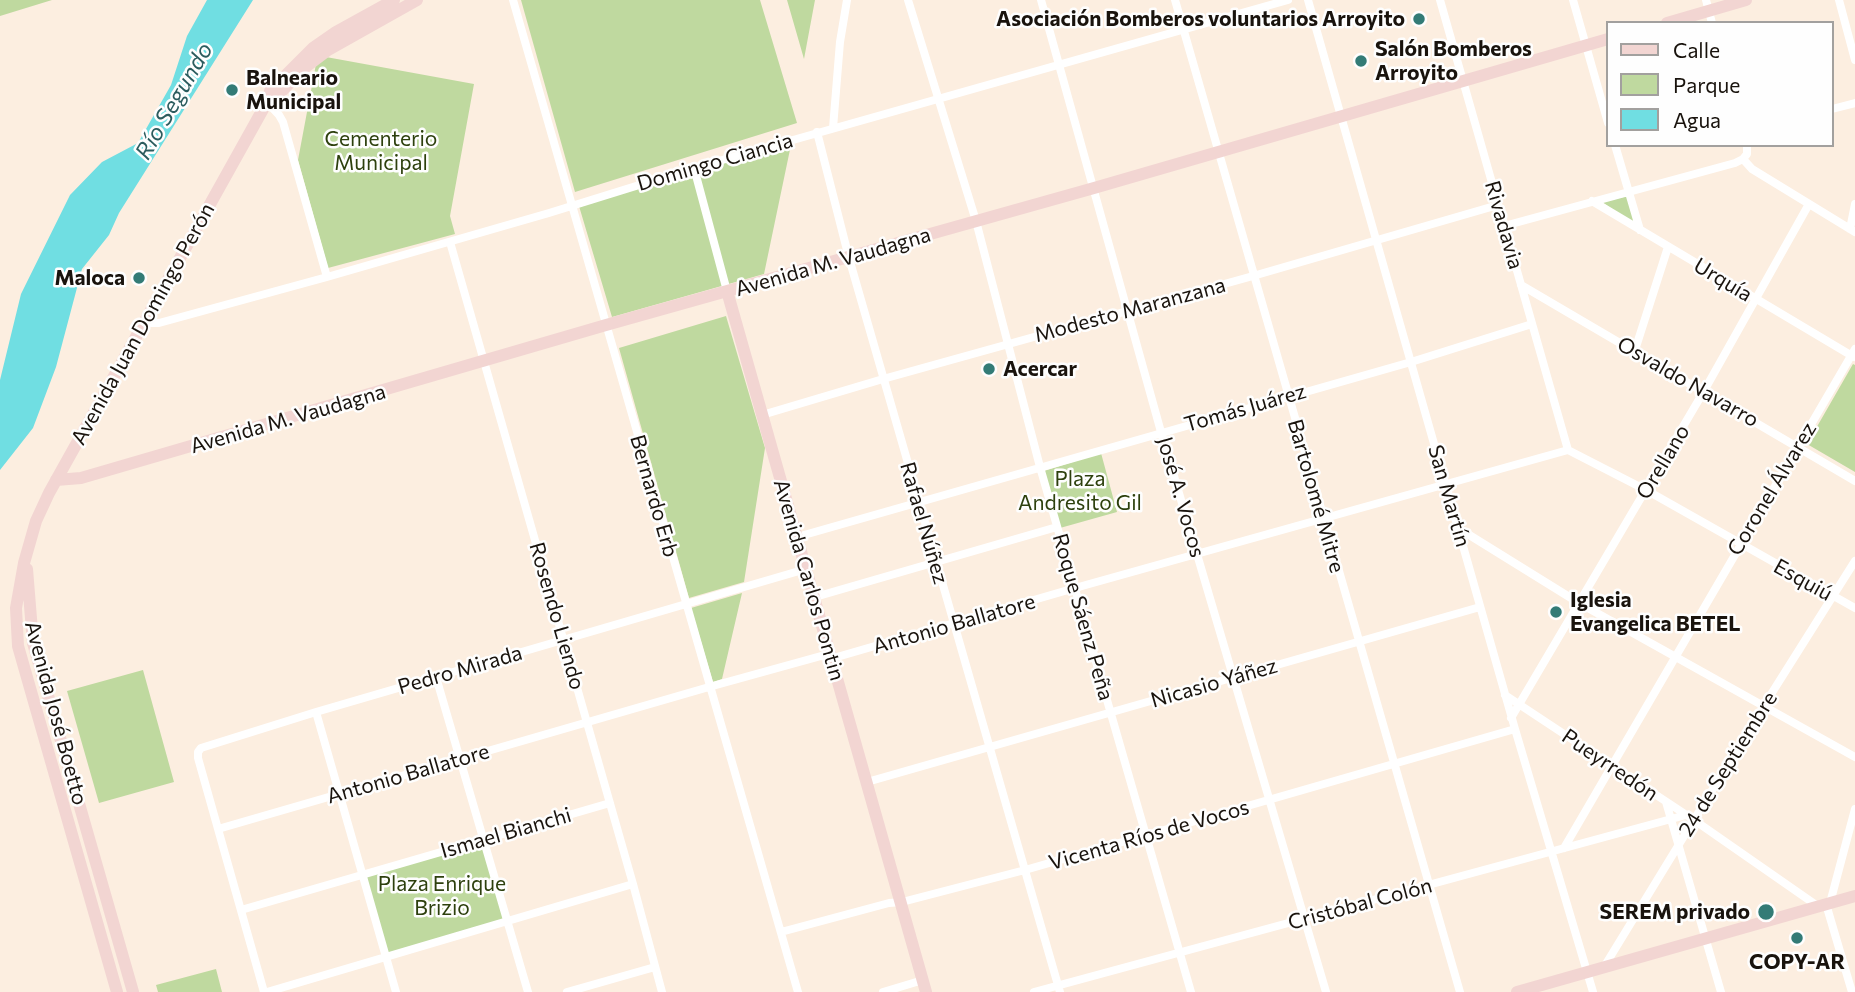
<!DOCTYPE html>
<html>
<head>
<meta charset="utf-8">
<style>
	body { margin:0 }
	#map { position:relative; width:1855px; height:992px; overflow:hidden; background:#fceee0; font-family:Commissioner,sans-serif }
	canvas { display:block }
	.legend { position:absolute; left:1606px; top:21px; width:228px; height:126px; box-sizing:border-box; background:#fefefe; border:2px solid #a2a09e; margin:0; padding:9px 12px; list-style:none; font-size:21px; color:#19130d }
	.legend li { display:flex; align-items:center; gap:14px; height:35px }
	.legend b { width:35px; border:2px solid #a2a09e }
</style>
</head>
<body>
<div id="map">
<canvas width="1855" height="992"></canvas>
<ul class="legend">
<li><b style="height:9px;background:#f2d5d2"></b>Calle</li>
<li><b style="height:19px;background:#bfd99f"></b>Parque</li>
<li><b style="height:19px;background:#70dee2"></b>Agua</li>
</ul>
</div>
<script>
const ctx = document.querySelector('canvas').getContext('2d');
ctx.lineJoin = 'round';
function fill(path, color) { ctx.fillStyle = color; ctx.fill(path, 'evenodd'); }
const toPath = rows => new Path2D(rows.map(r => 'M' + r).join(''));
function trace(path, color, width, dash) { ctx.strokeStyle = color; ctx.lineWidth = width; ctx.lineCap = dash ? 'butt' : 'round'; ctx.setLineDash(dash || []); ctx.stroke(path); }
function label(font, color, halo, rows, align = 'center') {
  ctx.font = font + ' Commissioner,sans-serif'; ctx.lineWidth = 5; ctx.setLineDash([]); ctx.textBaseline = 'middle'; ctx.strokeStyle = halo; ctx.fillStyle = color; for (const [text, x, y, turn = 0] of rows) {
    ctx.save(); ctx.translate(x, y); ctx.rotate((+turn || 0) * Math.PI / 180); ctx.textAlign = isNaN(turn) ? turn : align; if (halo) ctx.strokeText(text, 0, 0); ctx.fillText(text, 0, 0); ctx.restore();
  }
}
fill(toPath([
	[0,0,52,0,0,16],
	[521,0,760,0,797,123,575,192],
	[787,0,815,0,804,59],
	[326,57,474,84,450,216,455,234,328,268,298,160,316,64],
	[792,140,764,274,612,317,579,206],
	[1628,196,1635,225,1602,202],
	[726,316,765,448,744,582,689,598,619,348],
	[1853,364,1855,365,1855,472,1807,444],
	[1101,453,1117,512,1060,528,1044,471],
	[742,593,722,679,713,682,691,608],
	[143,670,174,782,99,803,67,691],
	[482,842,505,921,388,955,365,876],
	[216,969,222,992,158,992,156,985]
]), '#bfd99f');
fill(toPath([
	[207,0,253,0,119,213,109,235,82,269,56,367,33,428,0,470,0,380,21,294,70,195,102,162,138,143,171,85,187,36]
]), '#70dee2');
trace(toPath([
	[513,0,798,992],
	[908,0,976,221,1040,467,1191,992],
	[1041,0,1161,432,1326,992],
	[1175,0,1460,992],
	[1308,0,1515,729,1593,992],
	[1440,0,1568,450],
	[1573,0,1608,123],
	[1706,0,1712,23],
	[1839,0,1855,60],
	[267,102,279,115,283,122,327,277],
	[1832,109,1855,103],
	[833,128,840,42,847,0],
	[817,132,849,258,1060,992],
	[1615,145,1640,230],
	[1743,159,1752,169,1855,232],
	[1743,159,1747,154,1747,145],
	[694,168,727,291],
	[1592,201,1854,357],
	[1504,226,1735,163,1743,159],
	[1850,229,1855,204],
	[450,242,633,884,662,992],
	[1521,285,1855,481],
	[143,323,159,323,327,277,549,213,694,168,1288,0],
	[1635,350,1668,247],
	[762,415,883,379,1253,276,1498,205],
	[1568,450,1646,490,1855,608],
	[1458,528,1579,603,1855,757],
	[797,537,1411,362,1532,324],
	[815,597,1057,527],
	[436,677,528,992],
	[1505,695,1694,820,1819,907],
	[316,712,396,992],
	[1511,718,1704,391,1809,204],
	[867,782,1480,607],
	[1666,802,1721,992],
	[218,829,709,687,821,656,837,657,1075,588,1568,450],
	[1564,848,1855,349],
	[1830,903,1855,809],
	[1826,904,1852,992],
	[241,910,610,803],
	[781,932,889,903,902,902,1025,870,1515,729],
	[1604,967,1763,707,1855,561],
	[264,992,198,758,198,752,201,748,316,712,806,569],
	[267,992,633,884],
	[567,992,655,967],
	[883,992,923,980],
	[1034,992,1686,815]
]), '#fff', 8);
trace(toPath([
	[1667,23,1746,0],
	[267,102,277,96,303,69,328,50,417,0],
	[727,291,926,992],
	[56,480,81,478,606,325,1094,188,1608,39],
	[27,569,33,643,133,992],
	[117,992,18,646,16,608,24,563,36,521,49,493,267,102,270,91,313,48,336,32,394,0],
	[1517,992,1855,896]
]), '#f2d5d2', 12);
for (const [x, y, r, color] of [
	[1419,19,7,"#337b76"],
	[1361,61,7,"#337b76"],
	[232,90,7,"#337b76"],
	[139,278,7,"#337b76"],
	[989,369,7,"#337b76"],
	[1556,612,7,"#337b76"],
	[1766,912,9,"#337b76"],
	[1797,938,7,"#337b76"]
]) { const dot = new Path2D(); dot.arc(x, y, r, 0, 2 * Math.PI); ctx.fillStyle = color; ctx.fill(dot); trace(dot, '#fefefe', 2.5); }
label('bold 21px', '#19130d', '#fefefe', [
	["Asociación Bomberos voluntarios Arroyito",1405,19,"right"],
	["Salón Bomberos",1375,49],
	["Arroyito",1375,73],
	["Balneario",246,78],
	["Municipal",246,102],
	["Maloca",125,278,"right"],
	["Acercar",1003,369],
	["Iglesia",1570,600],
	["Evangelica BETEL",1570,624],
	["SEREM privado",1750,912,"right"],
	["COPY-AR",1797,962,"center"]
], 'left');
label('21px', '#2d400d', '#fefefe', [
	["Cementerio",381,139],
	["Municipal",381,163],
	["Plaza",1080,479],
	["Andresito Gil",1080,503],
	["Plaza Enrique",442,884],
	["Brizio",442,908]
]);
label('21px', '#19130d', '#fefefe', [
	["Domingo Ciancia",715,162,-16],
	["Rivadavia",1504,225,74],
	["Avenida M. Vaudagna",833,262,-16],
	["Urquía",1723,280,31],
	["Modesto Maranzana",1130,310,-15],
	["Avenida Juan Domingo Perón",143,324,-61],
	["Osvaldo Navarro",1688,382,30],
	["Tomás Juárez",1245,408,-16],
	["Avenida M. Vaudagna",288,419,-16],
	["Orellano",1663,462,-59],
	["Coronel Álvarez",1772,489,-59],
	["Bernardo Erb",654,496,74],
	["Bartolomé Mitre",1316,496,74],
	["San Martín",1449,496,74],
	["José A. Vocos",1181,497,74],
	["Rafael Núñez",924,523,74],
	["Avenida Carlos Pontin",809,580,74],
	["Esquiú",1803,580,29],
	["Rosendo Liendo",557,616,74],
	["Roque Sáenz Peña",1083,617,74],
	["Antonio Ballatore",954,624,-16],
	["Pedro Mirada",460,670,-16],
	["Nicasio Yáñez",1214,683,-16],
	["Avenida José Boetto",56,713,75],
	["24 de Septiembre",1728,764,-58],
	["Pueyrredón",1610,765,34],
	["Antonio Ballatore",408,774,-16],
	["Ismael Bianchi",506,833,-16],
	["Vicenta Ríos de Vocos",1149,835,-16],
	["Cristóbal Colón",1360,904,-15]
]);
label('italic 23px', '#2b5c5e', '#fefefe', [
	["Río Segundo",174,101,-60]
]);
</script>
</body>
</html>
